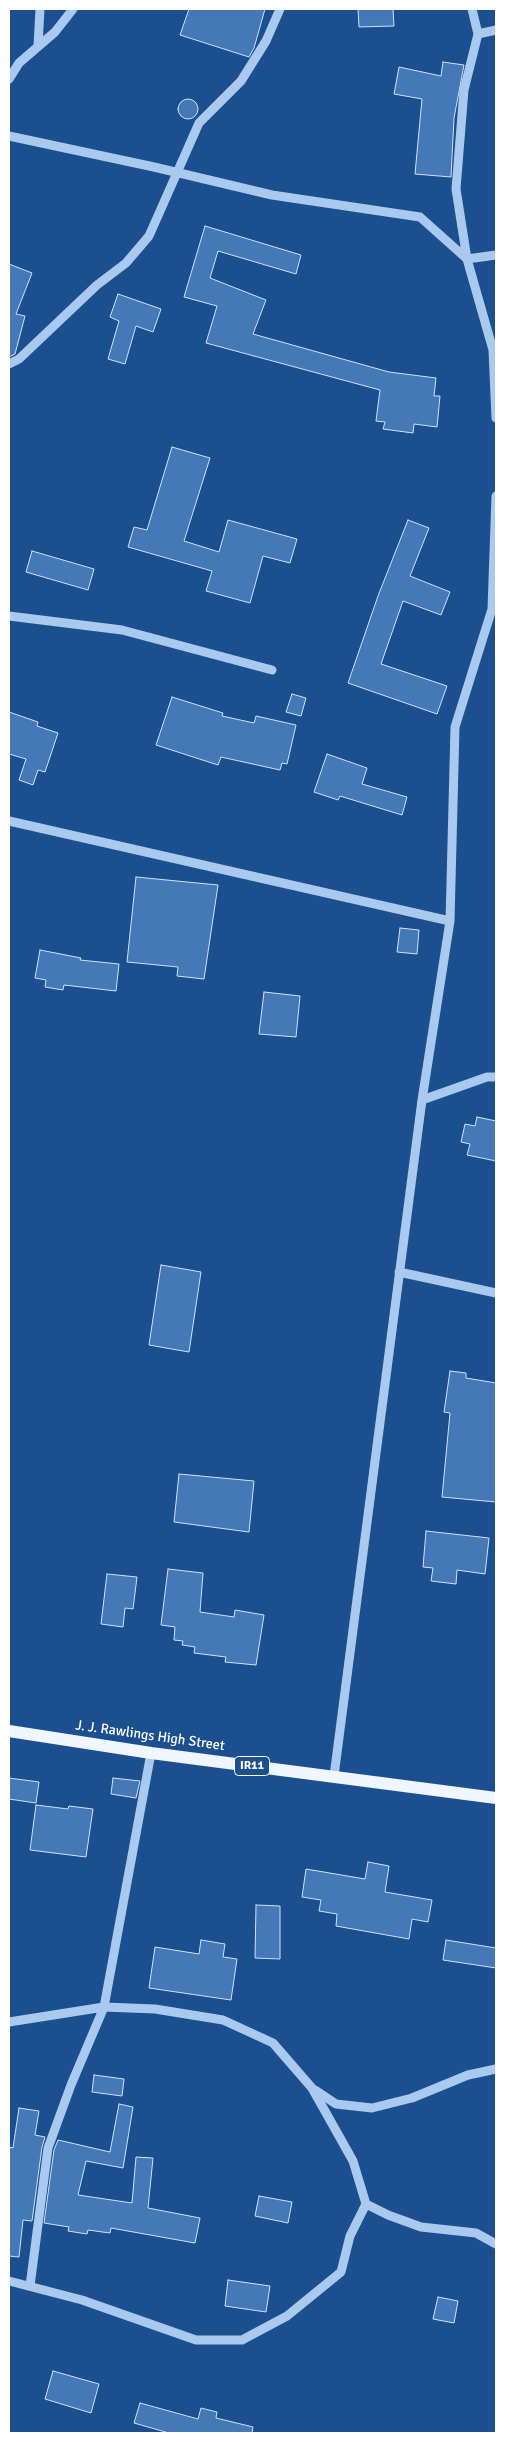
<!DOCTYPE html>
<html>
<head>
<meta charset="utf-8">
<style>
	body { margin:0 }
	#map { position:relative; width:505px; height:2442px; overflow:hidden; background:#1b4f8f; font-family:Signika,sans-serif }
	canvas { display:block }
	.frame { position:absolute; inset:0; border:10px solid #fff; pointer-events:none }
</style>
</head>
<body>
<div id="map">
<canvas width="505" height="2442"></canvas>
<div class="frame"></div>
</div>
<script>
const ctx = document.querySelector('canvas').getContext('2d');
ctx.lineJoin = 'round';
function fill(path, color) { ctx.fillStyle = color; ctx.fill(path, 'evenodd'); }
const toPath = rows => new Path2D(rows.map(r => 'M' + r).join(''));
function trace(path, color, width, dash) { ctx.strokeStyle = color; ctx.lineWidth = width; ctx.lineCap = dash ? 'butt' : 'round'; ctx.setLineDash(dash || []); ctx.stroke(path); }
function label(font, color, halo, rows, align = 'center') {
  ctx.font = font + ' Signika,sans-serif'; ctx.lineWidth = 4; ctx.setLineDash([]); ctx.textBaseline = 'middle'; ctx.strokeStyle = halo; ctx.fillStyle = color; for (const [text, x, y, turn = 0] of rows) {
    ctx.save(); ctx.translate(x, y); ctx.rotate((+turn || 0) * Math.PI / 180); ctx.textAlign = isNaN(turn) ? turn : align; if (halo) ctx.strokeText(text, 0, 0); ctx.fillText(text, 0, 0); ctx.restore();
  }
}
const building = toPath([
	[189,9,265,9,254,48,249,57,180,35,189,9],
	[358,9,393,9,394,26,359,27,358,9],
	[443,62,464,65,454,118,451,177,415,174,422,99,394,94,399,67,441,76,443,62],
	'178 109a10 10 0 1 1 20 0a10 10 0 1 1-20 0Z',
	[205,226,301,255,296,274,218,251,210,278,266,300,253,334,389,372,436,378,434,396,440,396,437,427,414,424,413,433,383,429,385,422,376,421,380,390,206,343,217,306,184,297,205,226],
	[9,264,32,273,16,314,25,316,15,354,9,357,9,264],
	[118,294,161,309,153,332,136,326,125,364,108,359,119,321,110,317,118,294],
	[172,447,210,458,184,541,219,552,228,520,297,539,290,563,263,556,250,603,206,591,212,571,128,547,134,527,147,530,172,447],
	[408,520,429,528,410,576,450,592,441,615,403,601,381,664,447,686,437,714,348,683,378,596,408,520],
	[32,551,94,569,88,590,26,572,32,551],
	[292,694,306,698,301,716,286,712,292,694],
	[172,697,223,713,222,716,254,723,256,716,296,725,287,764,282,763,280,770,221,757,218,765,156,745,172,697],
	[9,712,38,722,37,726,58,733,45,772,38,770,33,785,19,780,26,759,9,754,9,712],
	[327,754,367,768,362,784,407,797,402,815,340,796,338,800,314,792,327,754],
	[136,877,218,885,204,979,177,976,178,967,127,962,136,877],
	[400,928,419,930,417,954,397,952,400,928],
	[40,950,81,958,80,960,119,964,116,991,64,985,63,990,45,987,46,980,35,978,40,950],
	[264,992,300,996,296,1037,259,1034,264,992],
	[477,1117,496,1121,496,1161,467,1155,470,1144,461,1142,465,1124,475,1126,477,1117],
	[161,1265,201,1272,189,1352,149,1345,161,1265],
	[450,1371,466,1373,466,1378,496,1383,496,1502,442,1497,450,1413,444,1412,450,1371],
	[179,1474,254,1481,249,1532,174,1522,179,1474],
	[426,1531,489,1538,485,1574,457,1570,456,1584,431,1581,433,1568,423,1567,426,1531],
	[168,1569,203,1573,200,1612,234,1617,235,1610,264,1615,256,1665,225,1662,226,1657,194,1653,195,1647,182,1645,183,1641,174,1640,175,1627,161,1625,168,1569],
	[107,1574,137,1577,133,1609,125,1608,123,1627,101,1624,107,1574],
	[9,1778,39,1782,36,1803,9,1799,9,1778],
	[113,1778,140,1781,136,1798,111,1794,113,1778],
	[36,1805,68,1809,69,1806,93,1809,86,1857,30,1850,36,1805],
	[368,1862,389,1866,385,1892,432,1900,428,1922,412,1919,409,1939,336,1926,337,1914,319,1911,321,1900,302,1897,306,1869,365,1879,368,1862],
	[256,1905,280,1906,280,1959,255,1958,256,1905],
	[201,1940,225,1944,223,1957,237,1959,231,2000,149,1988,155,1947,199,1954,201,1940],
	[446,1940,496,1948,496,1968,443,1960,446,1940],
	[94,2075,124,2079,122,2096,92,2092,94,2075],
	[119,2104,133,2107,123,2168,86,2161,78,2195,132,2203,136,2157,153,2158,148,2208,200,2218,195,2243,111,2228,110,2233,88,2230,87,2234,68,2231,69,2227,44,2223,54,2150,58,2140,110,2152,119,2104],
	[19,2108,39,2111,35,2135,45,2137,42,2147,32,2221,23,2220,19,2257,9,2256,9,2147,13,2148,19,2108],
	[259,2196,292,2202,288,2223,255,2216,259,2196],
	[228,2280,270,2286,266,2312,225,2306,228,2280],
	[438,2297,458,2301,454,2323,433,2319,438,2297],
	[53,2371,99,2384,91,2413,45,2399,53,2371],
	[140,2403,198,2419,201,2408,217,2412,216,2418,253,2427,252,2433,169,2433,134,2423,140,2403]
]);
fill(building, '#4478b7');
trace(building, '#cfe3fa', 1);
trace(toPath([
	[472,9,478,34,464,90,456,189,467,259,496,255],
	[478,34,496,30],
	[38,46,40,9],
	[9,79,19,63,55,32,73,9],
	[9,136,154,167,272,195,420,217,467,259,493,350,496,418],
	[9,364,19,359,97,285,126,263,149,236,199,123,241,81,266,41,280,9],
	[9,616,122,630,272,670],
	[9,821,450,921],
	[422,1100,487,1077,496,1077],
	[399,1272,496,1293],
	[334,1776,422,1100,450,921,455,727,492,609,496,496],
	[9,2022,104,2007,155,2009,223,2020,273,2043,312,2088,353,2161,366,2204,388,2215,421,2227,476,2233,496,2244],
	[315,2090,336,2104,372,2108,412,2098,468,2075,496,2069],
	[9,2281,82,2300,196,2340,242,2340,287,2316,341,2272,350,2236,366,2204],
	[30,2286,48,2148,71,2085,104,2007,151,1753]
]), '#a9c9ee', 9);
trace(toPath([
	[9,1731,151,1753,496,1798]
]), '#f0f6ff', 12);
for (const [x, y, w] of [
	[252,1766,35]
]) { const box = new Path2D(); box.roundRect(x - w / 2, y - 9.5, w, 19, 4); ctx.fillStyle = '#1b4f8f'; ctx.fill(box); trace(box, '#fff', 1); }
label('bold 12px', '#fff', null, [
	["IR11",252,1766]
]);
label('14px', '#fff', '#1b4f8f', [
	["J. J. Rawlings High Street",150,1736,8]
]);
</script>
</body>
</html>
